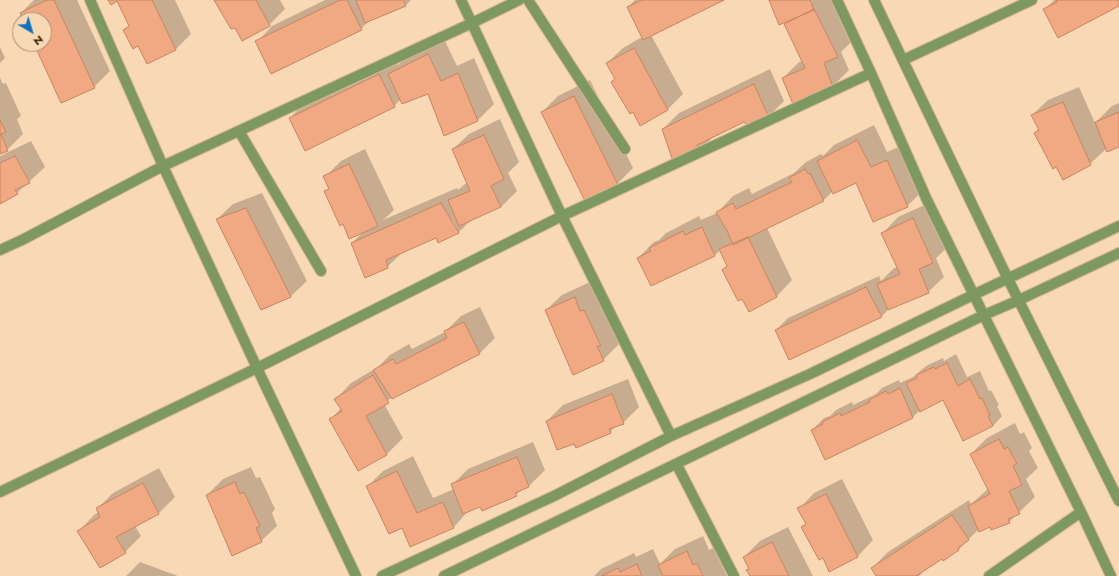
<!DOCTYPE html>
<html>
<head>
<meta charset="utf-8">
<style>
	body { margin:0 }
	#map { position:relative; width:1119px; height:576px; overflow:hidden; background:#f9d8b5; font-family:Jost,sans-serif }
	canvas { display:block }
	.north { position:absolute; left:12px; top:12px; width:40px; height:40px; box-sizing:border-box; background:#f9d8b5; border:1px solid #aa8e6f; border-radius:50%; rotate:142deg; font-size:11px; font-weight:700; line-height:16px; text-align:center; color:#342006 }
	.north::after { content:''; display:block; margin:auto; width:14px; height:18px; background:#0f72be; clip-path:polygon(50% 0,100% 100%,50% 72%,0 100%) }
</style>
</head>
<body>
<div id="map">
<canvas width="1119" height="576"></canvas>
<div class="north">N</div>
</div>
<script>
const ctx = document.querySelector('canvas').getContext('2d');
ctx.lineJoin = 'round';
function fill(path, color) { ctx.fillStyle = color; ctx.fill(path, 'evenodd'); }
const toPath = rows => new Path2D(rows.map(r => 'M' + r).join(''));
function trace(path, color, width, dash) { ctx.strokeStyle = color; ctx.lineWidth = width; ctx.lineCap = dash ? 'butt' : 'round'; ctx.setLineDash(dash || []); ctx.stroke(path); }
fill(toPath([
	[34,0,77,0,110,71,94,87,35,44,44,44,44,20,24,20,21,13],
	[118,0,175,0,191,34,175,50,139,45,124,30,130,25],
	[215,0,280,0,285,9,269,25,235,26],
	[325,0,411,0,405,6,370,20,361,29,257,42,272,26],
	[635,0,722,0,651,35,683,94,667,110,633,111,612,82,615,78,607,63,623,48,642,37,628,7],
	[770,0,833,0,853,40,841,52,849,70,833,86,783,78,799,62,802,61,786,24,790,20],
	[1054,0,1119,0,1119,5,1045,9],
	[444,39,457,66,474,58,494,104,478,120,444,134,428,92,401,99,394,106,290,118,306,102,395,59,398,65,405,59],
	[0,47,5,58,0,63],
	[770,69,784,101,768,117,744,121,714,136,698,152,663,129,679,113],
	[0,78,3,84,6,83,21,116,17,119,23,134,7,150,0,153],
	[590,80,633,168,617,184,542,112,558,96],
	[1079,87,1095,123,1112,106,1119,103,1119,146,1107,148,1090,164,1035,133,1039,128,1032,115,1048,100],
	[500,119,519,162,508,173,517,191,501,207,471,220,458,233,436,237,403,252,387,267,352,243,364,231,343,223,325,192,329,188,325,177,341,161,365,149,394,210,383,220,457,188,458,190,465,184,468,183,453,149,469,134],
	[453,221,458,231,457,232,451,222],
	[874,125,887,152,903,145,923,191,907,206,856,182,833,191,823,201,767,228,792,280,777,296,728,265,721,250,715,255,638,258,654,242,659,240,666,233,699,216,701,220,717,213,733,196,749,188,752,194,794,173,806,162,821,154,823,156,834,145],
	[31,141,45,167,17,193,0,202,0,156],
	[262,193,307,281,291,296,262,308,217,219,233,204],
	[929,203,949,246,936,258,944,277,928,292,890,308,882,316,789,358,776,330,788,318,879,276,881,281,894,268,898,267,883,233,898,217],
	[590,282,616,329,613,332,619,344,603,360,546,310,562,295],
	[480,307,495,338,479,354,392,397,384,404,403,438,387,454,359,469,331,419,341,408,336,399,351,383,378,367,390,355,409,344,412,349,445,332,461,316],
	[956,354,967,377,980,371,989,391,991,390,999,405,997,406,1002,416,993,426,943,399,920,410,912,418,812,430,824,418,830,416,836,410,852,402,853,405,876,394,882,388,899,380,900,383,913,377,926,366,943,358,944,361],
	[628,379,639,407,623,423,617,425,610,432,577,447,575,442,547,421,563,405],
	[1015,423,1020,434,1024,432,1032,448,1029,451,1038,468,1026,479,1035,497,1009,522,979,529,959,549,943,560,942,558,927,568,919,576,877,576,872,568,888,552,969,500,971,504,988,489,971,454,987,438],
	[533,442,545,470,529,486,522,489,516,495,469,510,454,527,403,526,367,487,383,471,413,456,433,498,454,489,452,485,468,469],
	[251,467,256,478,260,477,275,509,272,513,277,526,261,541,207,495,223,479],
	[159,468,175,497,159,513,135,526,141,536,125,552,100,567,79,531,94,515,99,512,97,509,113,493],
	[842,479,873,540,858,556,830,570,823,557,802,527,806,523,799,509,814,493],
	[788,527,813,576,751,576,747,570,750,568,744,557,760,541],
	[703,536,709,550,713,548,727,576,594,576,601,569,634,553,636,557,653,549,660,564,675,549],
	[140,562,178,576,126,576]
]), '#0003');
const building = toPath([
	[47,0,54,0,95,88,61,103,34,44,44,44,44,20,23,20,20,13,47,0],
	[108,0,152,0,176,50,147,64,138,46,133,49,123,30,129,26,117,1,111,5,108,0],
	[214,0,256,0,270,26,242,41,235,28,231,29,214,0],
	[340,0,347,0,362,30,271,74,255,41,340,0],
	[356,0,403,0,406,6,365,23,356,0],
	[642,0,724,0,643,40,627,7,642,0],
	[769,0,810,0,814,10,779,25,769,0],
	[1056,0,1119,0,1119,6,1058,38,1043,9,1057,2,1056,0],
	[814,9,838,57,824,63,833,87,793,104,782,78,805,68,784,24,814,9],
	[634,48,668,110,640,126,633,112,630,114,611,82,615,79,606,63,634,48],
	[428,54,441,81,458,73,478,121,444,136,428,94,402,104,388,74,428,54],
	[379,74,395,107,305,151,289,118,379,74],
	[754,84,769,118,749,127,744,122,697,145,699,153,674,164,662,129,754,84],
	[574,96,618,185,585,201,541,112,574,96],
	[1063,102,1091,165,1063,180,1056,167,1053,169,1034,133,1039,130,1031,115,1063,102],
	[1119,112,1119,147,1107,152,1095,122,1119,112],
	[0,120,6,132,1,134,8,151,0,154,0,120],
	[484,135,504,179,491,186,501,207,459,226,448,200,470,191,452,149,484,135],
	[857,140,871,167,887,160,908,207,873,222,856,183,833,194,817,161,857,140],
	[15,156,30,183,15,190,18,194,0,204,0,163,15,156],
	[349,164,378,226,349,239,343,224,340,226,324,191,329,189,323,176,349,164],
	[805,169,808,174,810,173,824,201,733,245,726,228,725,228,716,212,733,203,736,209,792,182,789,178,805,169],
	[441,203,459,233,438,243,436,238,386,260,388,268,365,278,351,243,441,203],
	[246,208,291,297,261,310,216,219,246,208],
	[913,218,933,263,919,269,929,293,888,310,877,284,900,274,881,233,913,218],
	[702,227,715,256,651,286,637,258,651,251,649,248,683,231,685,235,702,227],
	[748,237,777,297,749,312,742,299,738,301,722,270,727,266,719,249,748,237],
	[866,287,882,317,789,360,775,330,866,287],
	[575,297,580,311,584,310,601,346,597,346,604,361,573,375,545,310,575,297],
	[464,322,480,354,392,399,373,370,393,359,396,364,447,338,444,331,464,322],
	[947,363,958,386,970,379,980,399,982,398,990,415,988,416,993,426,963,441,943,400,920,412,906,383,917,378,916,375,934,367,935,369,947,363],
	[373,375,389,403,366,416,387,455,358,471,329,419,342,411,334,399,373,375],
	[900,388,913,418,825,460,811,430,823,424,822,422,840,413,841,416,870,402,869,400,886,391,888,394,900,388],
	[612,394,624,424,609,429,611,433,576,448,574,444,557,450,546,421,612,394],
	[999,439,1004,449,1008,447,1017,464,1013,466,1022,485,1009,491,1020,514,1008,519,1010,523,991,530,990,527,979,532,968,506,990,494,970,454,999,439],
	[517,457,529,487,515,493,517,496,482,511,480,507,463,514,451,484,517,457],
	[397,471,417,513,443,502,454,528,410,547,402,528,389,534,366,486,397,471],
	[235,482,240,494,244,492,260,526,256,528,262,542,232,556,206,495,235,482],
	[143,483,159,514,116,537,126,553,100,568,77,531,100,517,96,508,143,483],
	[826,494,858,557,829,572,823,558,819,560,801,527,806,524,797,508,826,494],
	[952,515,969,540,958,548,959,550,943,561,942,559,916,576,876,576,871,568,952,515],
	[772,542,789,576,750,576,746,570,749,569,743,557,772,542],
	[687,551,693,565,697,563,703,576,663,576,658,565,687,551],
	[637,564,642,576,601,576,618,568,620,572,637,564]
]);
fill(building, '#f0a983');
trace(building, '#c8845f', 1);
const minor = toPath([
	[461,0,562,216,671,436],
	[528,0,625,149],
	[837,0,871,73,927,200,1081,512,1111,576],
	[874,0,1008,279,1119,501],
	[903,60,1032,0],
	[239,131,321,271],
	[0,250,22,240,163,166,472,23,519,0],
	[677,465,734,576],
	[0,492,257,368,163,166,90,0],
	[356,576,257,368,562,216,871,73],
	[382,576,554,496,671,436,810,374,973,295,1119,226],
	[444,576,984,315,1019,300,1119,253],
	[989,576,1081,512]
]);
trace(minor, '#d2b392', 12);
trace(minor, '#7e9861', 10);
</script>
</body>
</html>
